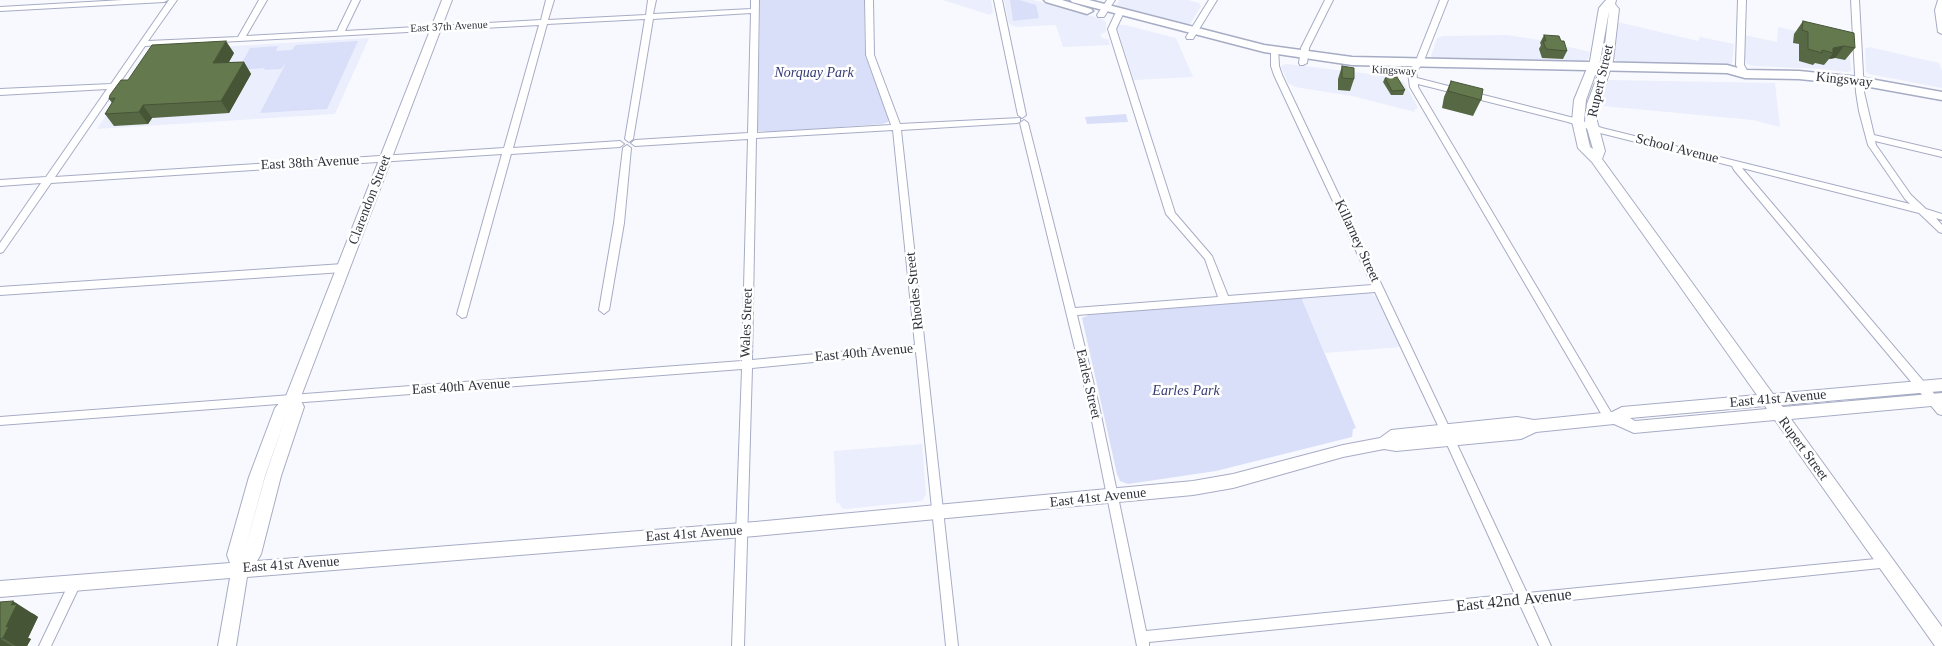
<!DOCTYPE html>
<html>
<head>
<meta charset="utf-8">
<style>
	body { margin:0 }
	canvas { display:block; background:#f8f9fe }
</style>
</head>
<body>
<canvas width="1942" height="646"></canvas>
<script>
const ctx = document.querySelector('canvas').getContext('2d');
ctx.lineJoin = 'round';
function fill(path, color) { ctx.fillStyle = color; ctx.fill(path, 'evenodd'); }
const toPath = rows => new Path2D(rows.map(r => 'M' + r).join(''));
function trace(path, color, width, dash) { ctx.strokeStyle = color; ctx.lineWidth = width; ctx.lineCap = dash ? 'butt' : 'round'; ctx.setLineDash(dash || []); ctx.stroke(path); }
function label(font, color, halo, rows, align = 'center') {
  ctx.font = font + ' "Times New Roman",serif'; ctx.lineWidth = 5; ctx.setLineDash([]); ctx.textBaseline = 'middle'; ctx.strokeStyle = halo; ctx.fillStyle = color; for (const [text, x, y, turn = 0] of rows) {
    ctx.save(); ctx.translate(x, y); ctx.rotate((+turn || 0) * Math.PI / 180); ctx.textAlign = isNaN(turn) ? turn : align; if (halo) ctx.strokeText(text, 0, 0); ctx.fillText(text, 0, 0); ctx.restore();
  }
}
fill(toPath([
	[943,0,991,0,993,12,990,15],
	[1004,0,1033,0,1102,19,1106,22,1106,32,1101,34,1102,38,1108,39,1110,45,1063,47,1056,25,1016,27,1009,24],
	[1119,0,1188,0,1199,3,1201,6,1190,24,1187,25,1119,8,1116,6],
	[1618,22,1698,41,1700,37,1734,44,1732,63,1729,65,1618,62,1612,56],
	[1119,25,1125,25,1176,38,1193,77,1134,80,1117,28],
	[1778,27,1846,42,1849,46,1851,71,1847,72,1821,69,1754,66,1747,64,1744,55,1744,35,1777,42],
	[1507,35,1540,40,1590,52,1588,59,1583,62,1436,60,1431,56,1437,38,1444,36],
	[369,38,335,114,97,129,149,51],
	[1869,47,1939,63,1942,71,1942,88,1869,74,1866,71,1865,49],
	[1287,64,1379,75,1400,80,1404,82,1418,108,1414,110,1415,112,1352,96,1295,87,1288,83,1281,67,1282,65],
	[1607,80,1775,83,1780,127,1753,120,1603,106,1604,104,1600,101],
	[1369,292,1377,298,1401,347,1325,353,1301,297],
	[922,444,926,494,922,501,846,509,842,508,839,503,836,503,834,451]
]), '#ebeefc');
fill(toPath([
	[760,0,864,0,865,55,889,119,888,122,882,124,773,132,757,131,756,122,758,120],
	[1010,0,1019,0,1036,5,1039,18,1013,21],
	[358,41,327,109,260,113,286,63,281,69,264,70,265,68,238,70,250,48,278,46,276,51,292,50,296,45],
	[1126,114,1128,122,1087,124,1085,117],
	[1301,297,1356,428,1353,429,1352,437,1216,471,1128,484,1120,481,1117,474,1082,318,1091,314]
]), '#dadff9');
const street = toPath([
	[123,0,168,0,164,2,0,11,0,7,123,0],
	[169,0,177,0,148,41,238,37,259,0,267,0,246,36,337,31,352,0,360,0,345,31,541,20,546,0,554,0,548,20,646,15,648,0,656,0,653,14,751,9,751,0,759,0,757,133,891,125,866,55,865,0,873,0,874,55,900,124,1020,118,1020,122,1017,123,901,130,958,646,946,646,916,352,752,368,744,646,732,646,742,369,0,425,0,417,742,361,748,139,635,146,631,143,635,140,748,133,751,13,653,19,633,139,629,142,625,139,645,19,547,24,513,148,620,141,624,144,620,147,511,154,466,317,462,318,457,314,502,154,51,183,3,252,0,253,0,243,41,183,0,186,0,180,46,177,107,89,0,95,0,89,111,84,169,0],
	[539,25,504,148,55,177,145,46,539,25],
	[893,130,915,345,752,360,756,138,893,130],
	[994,0,1002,0,1026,115,1022,118,1018,115,994,0],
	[1107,0,1115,0,1104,17,1098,17,1097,15,1107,0],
	[1209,0,1217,0,1193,39,1187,39,1186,37,1209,0],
	[1325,0,1333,0,1309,48,1307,63,1303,65,1300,65,1299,63,1301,48,1325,0],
	[1440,0,1448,0,1423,63,1416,72,1417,78,1574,118,1602,128,1910,204,1905,199,1868,145,1859,111,1856,92,1851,0,1859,0,1864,92,1874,135,1942,151,1942,157,1875,141,1876,145,1911,195,1926,209,1942,214,1942,220,1936,218,1942,225,1942,233,1939,232,1919,213,1742,168,1942,403,1942,415,1938,414,1734,170,1732,166,1600,133,1568,122,1418,84,1418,87,1615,419,1614,422,1610,423,1606,422,1410,87,1408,72,1415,63,1440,0],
	[1738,0,1746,0,1744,65,1749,74,1745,76,1742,76,1736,65,1738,0],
	[1938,0,1942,0,1942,34,1938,32,1935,10,1938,0],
	[1117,10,1120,10,1124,12,1116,29,1175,213,1212,256,1228,296,1372,285,1274,75,1271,66,1271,50,1272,48,1278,48,1279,66,1282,75,1450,429,1449,432,1445,434,1441,432,1375,292,1077,315,1099,406,1146,631,1515,594,1445,440,1446,437,1450,435,1454,437,1455,440,1527,593,1886,558,1890,559,1892,563,1890,567,1532,604,1551,646,1539,646,1520,605,1149,642,1149,646,1137,646,1089,406,1020,123,1024,120,1028,123,1075,308,1218,297,1205,259,1166,214,1108,29,1117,10],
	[627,145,631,148,624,223,609,310,604,314,599,310,614,223,623,148,627,145],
	[343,264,348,268,343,272,0,295,0,287,343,264],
	[75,577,79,579,81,583,51,646,39,646,71,579,75,577]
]);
const secondary = toPath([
	[442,0,452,0,300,399,304,407,281,476,261,554,257,561,755,522,1193,481,1233,474,1343,445,1380,438,1391,430,1517,417,1534,420,1612,412,1622,407,1757,395,1592,162,1578,148,1572,121,1574,100,1590,61,1599,8,1606,0,1616,0,1615,4,1619,9,1613,61,1599,104,1597,121,1605,151,1602,159,1773,394,1942,379,1942,391,1781,405,1783,407,1942,393,1942,405,1791,419,1942,627,1942,646,1935,646,1775,420,1634,433,1614,424,1536,432,1521,439,1396,451,1384,449,1343,457,1233,488,1193,495,755,536,247,577,236,646,218,646,230,578,0,597,0,581,230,563,227,555,249,477,275,408,286,396,442,0],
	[1609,11,1603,61,1587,104,1585,121,1593,149,1590,147,1584,121,1586,100,1600,61,1609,11],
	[1765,406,1767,409,1635,421,1630,418,1765,406],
	[286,416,265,476,244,553,265,477,286,416]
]);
const primary = toPath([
	[1044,0,1062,0,1091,9,1093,11,1087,14,1046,2,1044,0],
	[1070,0,1089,0,1264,45,1352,57,1727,65,1745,70,1799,71,1859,77,1942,92,1942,100,1859,85,1799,79,1745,78,1727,73,1352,65,1264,52,1072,2,1070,0]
]);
trace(street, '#a7acc5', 2);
trace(secondary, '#a7acc5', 2);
trace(primary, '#a7acc5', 3);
fill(street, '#fff');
fill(secondary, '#fff');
fill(primary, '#fff');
fill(toPath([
	[1803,21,1855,48,1845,60,1835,58,1829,59,1824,65,1815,63,1813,65,1799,61,1799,44,1793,43,1794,34],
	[1544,35,1561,41,1567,51,1563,59,1542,58,1539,49,1541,45,1540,43],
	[234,53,229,62,244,62,251,74,229,113,152,118,148,124,114,126,105,114,112,103,109,99],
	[1342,66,1354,79,1350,91,1338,90,1338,79],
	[1385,78,1405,90,1403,95,1391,95,1383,82],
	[1451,81,1481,100,1473,116,1442,108,1444,97],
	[0,602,34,614,38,617,28,638,31,639,27,646,0,646]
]), '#576844');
fill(toPath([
	[226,41,234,53,221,76,213,63],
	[1844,46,1835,58,1829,59,1833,53,1833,48],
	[244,62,251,74,229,113,221,101],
	[143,105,152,118,148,124,139,112],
	[13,601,38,617,28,638,31,639,27,646,16,646,3,638,11,605],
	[0,639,12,646,0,646]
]), '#475537');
const building = toPath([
	[1803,21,1854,33,1855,48,1844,46,1833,48,1833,53,1822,50,1822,53,1808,49,1808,32,1802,30,1803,21],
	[1544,35,1559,36,1561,41,1564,41,1567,51,1546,49,1543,41,1546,41,1544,35],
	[226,41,213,63,244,62,221,101,143,105,139,112,105,114,115,98,109,99,110,95,121,80,128,80,152,45,226,41],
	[1342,66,1354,68,1354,79,1342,78,1342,66],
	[1397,77,1405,90,1392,91,1385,78,1397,77],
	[1451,81,1483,89,1481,100,1448,91,1451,81],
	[13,601,11,605,17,604,6,627,9,626,3,638,0,639,0,602,13,601]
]);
fill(building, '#65794f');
trace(building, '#475537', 1);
label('11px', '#2f313b', '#fff', [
	["East 37th Avenue",449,27,-3],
	["Kingsway",1394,71,3]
]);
label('italic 14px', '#353a73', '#fff', [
	["Norquay Park",814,73],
	["Earles Park",1186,391]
]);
label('14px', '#2f313b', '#fff', [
	["Kingsway",1844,80,6],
	["Rupert Street",1601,81,-77],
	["School Avenue",1677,149,14],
	["East 38th Avenue",310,163,-3],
	["Clarendon Street",370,200,-69],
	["Killarney Street",1357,241,65],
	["Rhodes Street",915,291,-96],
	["Wales Street",747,323,-88],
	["East 40th Avenue",864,353,-5],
	["Earles Street",1088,384,77],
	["East 40th Avenue",461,387,-4],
	["East 41st Avenue",1778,399,-5],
	["Rupert Street",1803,449,54],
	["East 41st Avenue",1098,498,-6],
	["East 41st Avenue",694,534,-4],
	["East 41st Avenue",291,565,-4]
]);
label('16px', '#2f313b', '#fff', [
	["East 42nd Avenue",1514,601,-6]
]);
</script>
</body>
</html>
